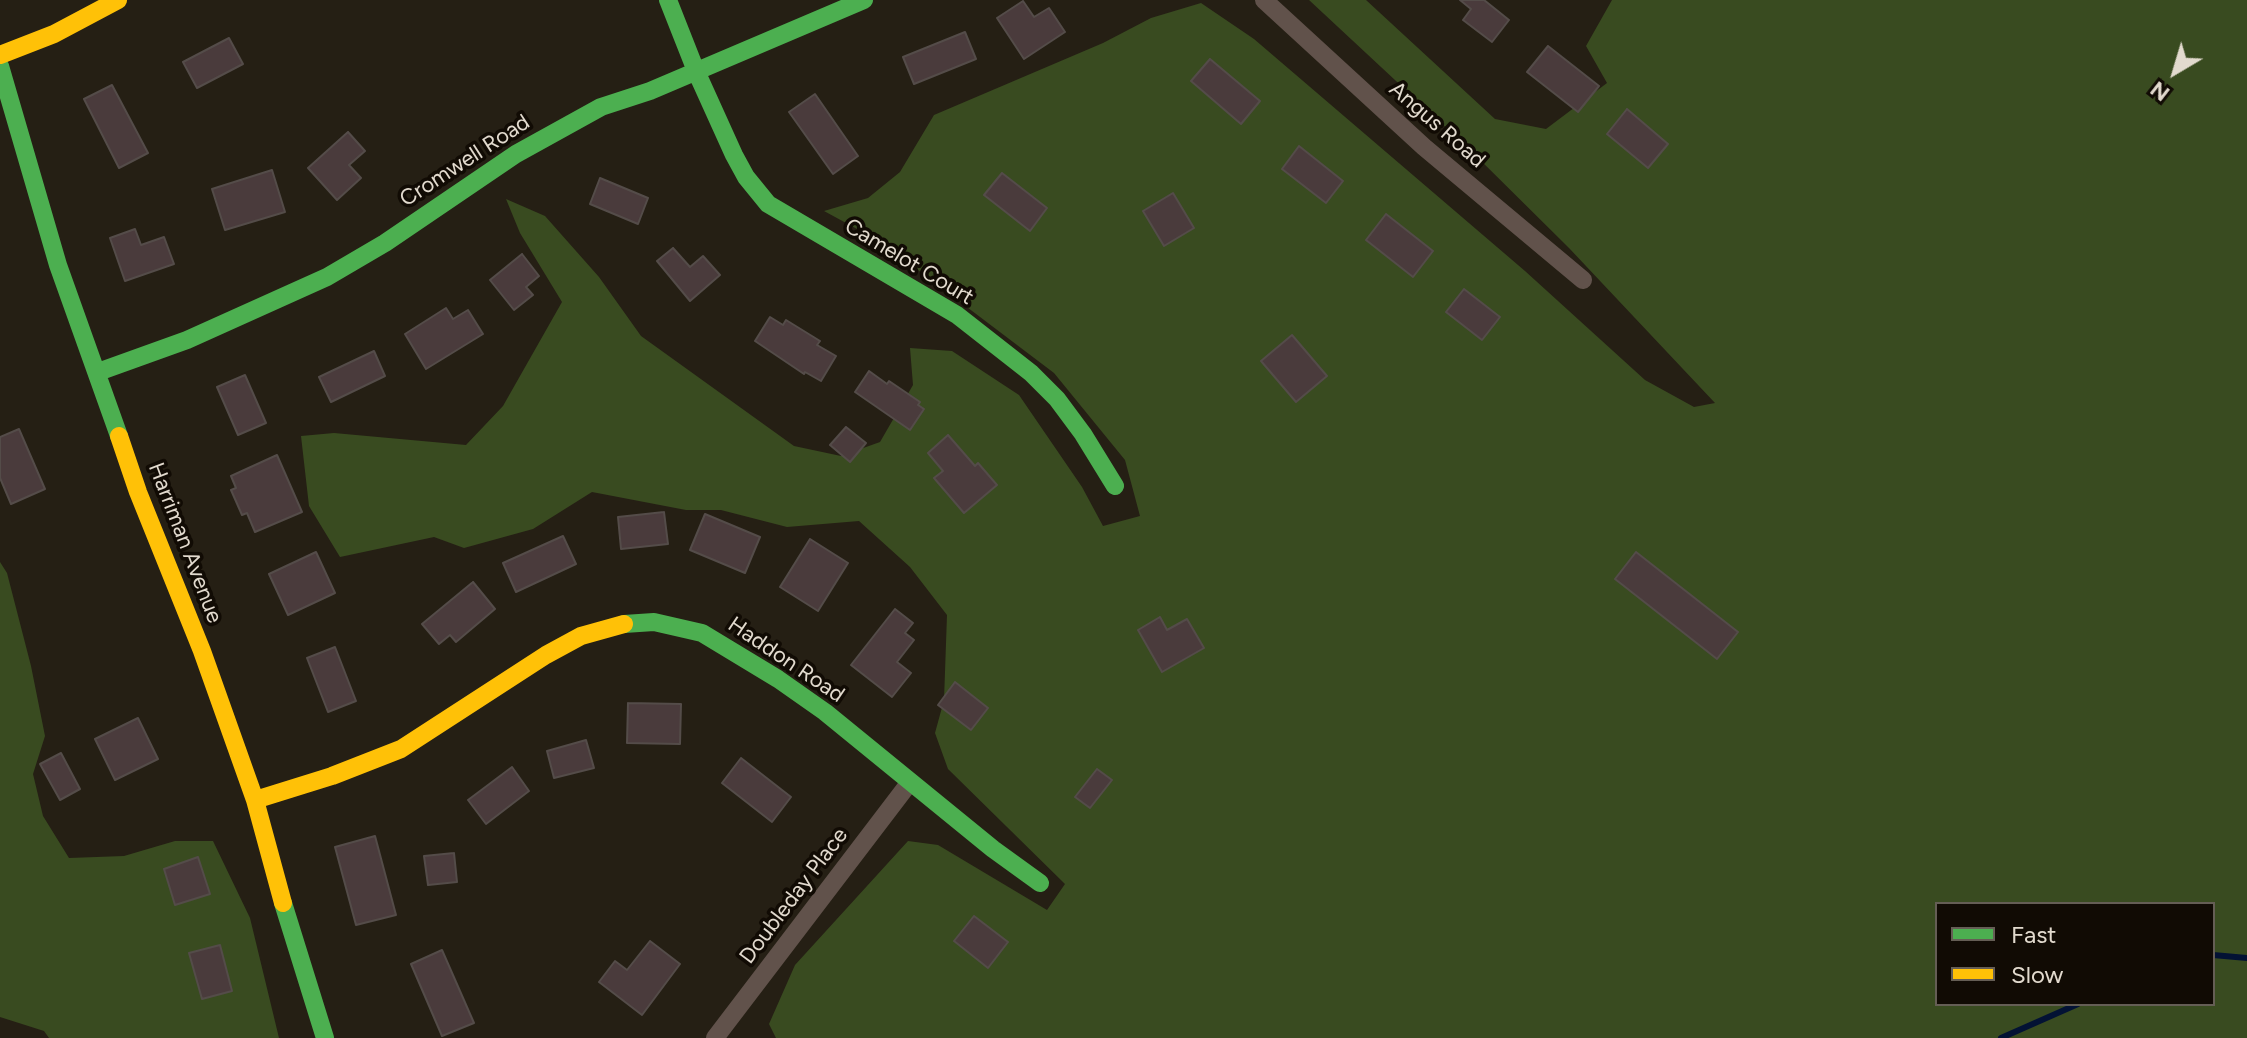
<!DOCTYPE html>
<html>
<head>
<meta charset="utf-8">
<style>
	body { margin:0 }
	#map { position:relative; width:2247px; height:1038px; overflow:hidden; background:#251f14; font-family:Figtree,sans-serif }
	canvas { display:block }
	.legend { position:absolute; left:1935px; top:902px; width:280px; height:104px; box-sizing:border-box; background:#110b04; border:2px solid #655e55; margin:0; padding:10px 14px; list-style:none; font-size:24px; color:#e2dace }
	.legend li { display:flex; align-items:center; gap:16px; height:40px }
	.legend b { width:40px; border:2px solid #655e55 }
	.north { position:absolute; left:2135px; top:32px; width:80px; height:80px; -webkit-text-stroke:6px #110b04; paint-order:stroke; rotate:218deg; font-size:22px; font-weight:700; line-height:32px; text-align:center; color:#e2dace }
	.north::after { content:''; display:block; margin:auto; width:28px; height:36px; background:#e2dace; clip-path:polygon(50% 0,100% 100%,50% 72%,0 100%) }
</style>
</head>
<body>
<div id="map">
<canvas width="2247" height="1038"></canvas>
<ul class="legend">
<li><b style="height:10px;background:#4caf50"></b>Fast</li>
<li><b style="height:10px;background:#ffc107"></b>Slow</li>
</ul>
<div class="north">N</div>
</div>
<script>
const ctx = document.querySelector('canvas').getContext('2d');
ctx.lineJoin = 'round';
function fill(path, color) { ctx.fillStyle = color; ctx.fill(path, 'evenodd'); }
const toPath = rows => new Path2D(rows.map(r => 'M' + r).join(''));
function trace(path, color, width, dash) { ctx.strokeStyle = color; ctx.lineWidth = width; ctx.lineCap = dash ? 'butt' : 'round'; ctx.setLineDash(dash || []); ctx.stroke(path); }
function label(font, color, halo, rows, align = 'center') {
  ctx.font = font + ' Figtree,sans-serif'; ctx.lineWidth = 7; ctx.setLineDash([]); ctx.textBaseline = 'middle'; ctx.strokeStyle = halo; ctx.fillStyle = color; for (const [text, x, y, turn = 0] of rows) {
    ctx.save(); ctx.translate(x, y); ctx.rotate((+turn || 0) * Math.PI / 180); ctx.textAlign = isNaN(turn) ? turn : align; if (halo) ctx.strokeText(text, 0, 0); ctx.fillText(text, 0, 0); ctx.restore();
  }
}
fill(toPath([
	[1309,0,1366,0,1495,119,1546,129,1607,83,1586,46,1612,0,2247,0,2247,1038,776,1038,769,1024,795,965,908,841,938,845,1047,910,1065,884,948,769,935,733,944,700,947,615,910,567,859,521,787,527,721,510,686,510,592,492,533,529,464,548,434,537,340,557,309,506,301,436,334,433,466,445,503,406,562,302,520,233,506,199,545,216,599,277,641,336,794,446,841,456,880,442,913,385,910,348,952,351,1019,395,1082,487,1103,526,1140,516,1125,460,1054,373,881,242,824,211,868,198,900,172,934,115,1103,43,1151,18,1201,3,1254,39,1525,271,1645,380,1694,407,1715,403,1569,248,1468,148],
	[1937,904,2213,904,2213,1004,1937,1004],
	[0,562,7,573,31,666,45,736,33,774,43,816,69,858,124,856,175,841,213,841,250,918,279,1038,49,1038,44,1031,0,1017]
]), '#394b20');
trace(toPath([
	[2213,955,2247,958],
	[2001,1038,2078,1004]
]), '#031234', 6);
const building = toPath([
	[1460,0,1484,0,1509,20,1492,42,1463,20,1471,9,1460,0],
	[1023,1,1034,17,1049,8,1065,32,1024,59,997,18,1023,1],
	[965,32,976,59,914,84,903,57,965,32],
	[229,38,243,64,197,88,183,62,229,38],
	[1548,46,1599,86,1578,112,1527,72,1548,46],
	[1210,59,1260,101,1241,124,1191,81,1210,59],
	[112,85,148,153,119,168,84,99,112,85],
	[815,94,858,156,833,174,789,112,815,94],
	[1627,109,1668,144,1648,168,1607,134,1627,109],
	[348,132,365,151,349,165,361,178,337,200,308,168,348,132],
	[1299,146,1343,181,1326,203,1282,169,1299,146],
	[272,170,285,212,225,230,212,189,272,170],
	[1002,173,1047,208,1030,231,984,195,1002,173],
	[600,178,648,198,638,224,590,204,600,178],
	[1173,193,1194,228,1164,246,1143,211,1173,193],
	[1386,214,1433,251,1413,277,1366,240,1386,214],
	[135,229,141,245,164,237,174,264,125,281,110,238,135,229],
	[673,248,690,267,703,256,720,275,690,301,657,261,673,248],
	[522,254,539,276,526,287,533,295,514,310,490,280,522,254],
	[1464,289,1500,317,1482,340,1446,312,1464,289],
	[446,308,453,319,468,310,483,334,426,369,405,334,446,308],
	[770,317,783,325,786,320,820,341,817,345,836,356,821,381,805,372,804,374,755,341,770,317],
	[1292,335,1327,376,1296,402,1261,361,1292,335],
	[374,351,385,376,331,402,319,377,374,351],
	[869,371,887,384,889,381,920,402,918,405,924,409,910,430,855,392,869,371],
	[245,375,266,423,238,435,217,387,245,375],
	[846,427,866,443,850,462,830,445,846,427],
	[19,429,45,489,11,504,0,478,0,437,19,429],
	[948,435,975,466,978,463,997,485,964,513,934,478,943,471,928,453,948,435],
	[277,455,302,512,255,532,247,513,242,515,231,490,236,488,231,476,277,455],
	[664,512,668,544,621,549,618,517,664,512],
	[705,514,760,537,745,573,690,550,705,514],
	[563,536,576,564,516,592,503,563,563,536],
	[810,539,848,563,818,611,780,587,810,539],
	[316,552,335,593,288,615,269,574,316,552],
	[1636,552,1738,632,1717,659,1615,579,1636,552],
	[473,582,495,609,456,642,450,635,439,644,422,624,473,582],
	[895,609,913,623,905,633,914,640,897,662,911,673,892,697,851,665,895,609],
	[1160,617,1167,630,1187,619,1204,648,1162,672,1138,630,1160,617],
	[335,647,356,701,328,712,307,658,335,647],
	[955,682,988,708,971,730,938,705,955,682],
	[628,703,681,704,680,744,627,743,628,703],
	[138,718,158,759,115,780,95,739,138,718],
	[586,740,594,768,554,778,547,751,586,740],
	[61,753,80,789,60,800,40,764,61,753],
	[741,758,791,797,772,822,722,783,741,758],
	[512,767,529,791,486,824,468,800,512,767],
	[1097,769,1112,780,1090,808,1075,797,1097,769],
	[375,836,396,915,356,925,335,847,375,836],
	[454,853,457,882,428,885,424,856,454,853],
	[198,857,210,894,175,905,164,869,198,857],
	[974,916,1008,942,988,968,954,941,974,916],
	[650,941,680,964,642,1015,599,982,615,961,627,970,650,941],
	[220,945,232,991,202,999,189,953,220,945],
	[442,950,474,1023,442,1036,411,964,442,950]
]);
fill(building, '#4a3b3c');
trace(building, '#544c49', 2);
trace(toPath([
	[1264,0,1424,147,1583,280],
	[715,1038,910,782]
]), '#61524b', 18);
trace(toPath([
	[668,0,696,71,734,155,746,177,768,204,957,315,1031,373,1057,399,1083,434,1115,486],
	[0,66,58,265,119,436],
	[98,372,187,340,327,277,385,243,516,154,601,107,650,91,864,0],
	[624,624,654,622,702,633,778,679,825,712,993,849,1040,883],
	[283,903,325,1038]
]), '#4caf50', 18);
trace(toPath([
	[0,55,54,34,118,0],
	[119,436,138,492,202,651,255,800,283,903],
	[255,800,332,776,401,749,546,655,581,636,624,624]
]), '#ffc107', 18);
label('22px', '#e2dace', '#110b04', [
	["Angus Road",1437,125,41],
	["Cromwell Road",465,161,-33],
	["Camelot Court",909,262,31],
	["Harriman Avenue",185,543,69],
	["Haddon Road",786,660,34],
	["Doubleday Place",794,896,-53]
]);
</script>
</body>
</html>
